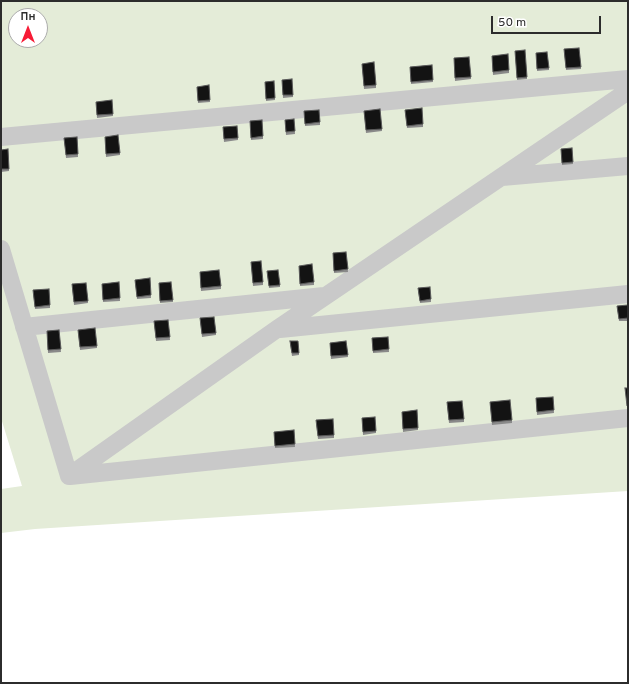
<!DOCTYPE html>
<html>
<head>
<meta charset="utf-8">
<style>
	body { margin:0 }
	#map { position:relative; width:629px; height:684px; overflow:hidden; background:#fff; font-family:Overpass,sans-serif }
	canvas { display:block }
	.frame { position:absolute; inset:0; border:2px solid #2c2c2c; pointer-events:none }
	.north { position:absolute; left:8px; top:8px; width:40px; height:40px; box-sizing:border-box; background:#fff; border:1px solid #ababab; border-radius:50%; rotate:0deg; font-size:11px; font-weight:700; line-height:16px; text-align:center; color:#2c2c2c }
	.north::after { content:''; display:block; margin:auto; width:14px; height:18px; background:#f71b36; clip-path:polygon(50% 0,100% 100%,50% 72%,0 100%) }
	.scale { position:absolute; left:491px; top:16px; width:110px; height:18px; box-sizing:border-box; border:2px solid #2c2c2c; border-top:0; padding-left:5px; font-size:12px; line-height:14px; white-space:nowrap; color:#2c2c2c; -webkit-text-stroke:3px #fff; paint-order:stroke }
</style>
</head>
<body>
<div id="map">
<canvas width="629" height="684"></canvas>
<div class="frame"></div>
<div class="north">Пн</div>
<div class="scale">50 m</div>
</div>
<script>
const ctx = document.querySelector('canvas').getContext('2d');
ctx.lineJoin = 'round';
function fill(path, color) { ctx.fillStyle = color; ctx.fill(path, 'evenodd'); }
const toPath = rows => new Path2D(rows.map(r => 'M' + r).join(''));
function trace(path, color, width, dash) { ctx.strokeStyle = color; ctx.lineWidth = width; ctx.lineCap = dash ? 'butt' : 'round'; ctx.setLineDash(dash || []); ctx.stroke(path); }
fill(toPath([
	[1,1,628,1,628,491,35,529,1,533,1,489,22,486,1,418],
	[16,16,40,16,40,40,16,40]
]), '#e4ecd8');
trace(toPath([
	[1,137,628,79],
	[502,177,628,166],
	[1,249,69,476],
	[24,327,324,296],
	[280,329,628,294],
	[69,476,277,329,628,91],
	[70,476,628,418]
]), '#c9c9c9', 18);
fill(toPath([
	[564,52,581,67,581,69,566,70],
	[515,53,527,77,527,79,517,80],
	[536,53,549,68,549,70,537,71],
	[492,58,509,70,509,73,493,75],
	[454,61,471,77,471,79,455,81],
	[432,65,433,82,411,84,410,67],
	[362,66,376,85,376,88,364,89],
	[274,81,275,100,266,101,265,82],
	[282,82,293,95,293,97,283,98],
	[209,85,210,102,198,103,197,89],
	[112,100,113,116,97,118,96,104],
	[380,109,382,131,366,133,364,113],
	[304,111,320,122,320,125,305,126],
	[405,112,423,124,423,127,407,128],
	[294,119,295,134,286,135,285,123],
	[250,124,263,136,263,139,251,140],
	[237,126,238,140,224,142,223,130],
	[77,137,78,157,66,158,64,138],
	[105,139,120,153,120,155,106,157],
	[572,148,573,164,562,165,561,149],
	[8,149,9,171,1,172,1,150],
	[346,252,348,272,334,273,333,255],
	[251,264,263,282,263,285,253,286],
	[299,268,314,282,314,285,300,286],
	[200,274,221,286,221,289,201,291],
	[267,274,280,285,280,287,269,288],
	[150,278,151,298,137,299,135,282],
	[119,282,120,301,103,302,102,284],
	[86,283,88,303,74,305,72,287],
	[159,286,173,300,173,302,160,303],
	[418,291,431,299,431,302,420,303],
	[33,293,50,305,50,308,35,309],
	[628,305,628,321,619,321,617,308],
	[168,320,170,340,156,341,154,323],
	[200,321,216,333,216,335,202,337],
	[59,330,61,352,48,353,47,331],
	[78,332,97,346,97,348,80,350],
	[388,337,389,352,373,353,372,338],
	[346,341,348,357,331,359,330,343],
	[290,344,299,353,299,355,292,356],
	[553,397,554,413,537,415,536,398],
	[490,404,512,420,512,423,492,425],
	[447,405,464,419,464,422,449,423],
	[417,410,418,430,403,432,402,412],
	[362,418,376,431,376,433,363,435],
	[316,423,334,435,334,438,318,439],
	[294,430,295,447,275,448,274,435]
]), '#898989');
const building = toPath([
	[579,48,581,67,566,68,564,49,579,48],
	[525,50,527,77,517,78,515,51,525,50],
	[547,52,549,68,537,69,536,53,547,52],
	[508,54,509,70,493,72,492,56,508,54],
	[469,57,471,77,455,78,454,58,469,57],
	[374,62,376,85,364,86,362,64,374,62],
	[432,65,433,80,411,82,410,67,432,65],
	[292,79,293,95,283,95,282,80,292,79],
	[274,81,275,98,266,99,265,82,274,81],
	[209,85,210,100,198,101,197,87,209,85],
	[112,100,113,114,97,115,96,102,112,100],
	[422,108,423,124,407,126,405,110,422,108],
	[380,109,382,129,366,130,364,111,380,109],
	[319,110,320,122,305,124,304,111,319,110],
	[294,119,295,131,286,132,285,120,294,119],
	[262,120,263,136,251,138,250,121,262,120],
	[237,126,238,138,224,139,223,127,237,126],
	[118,135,120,153,106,154,105,137,118,135],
	[77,137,78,154,66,155,64,138,77,137],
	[572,148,573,162,562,163,561,149,572,148],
	[8,149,9,169,1,169,1,150,8,149],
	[346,252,348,269,334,271,333,253,346,252],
	[261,261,263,282,253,283,251,262,261,261],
	[312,264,314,282,300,284,299,266,312,264],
	[219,270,221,286,201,288,200,272,219,270],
	[278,270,280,285,269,286,267,271,278,270],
	[150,278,151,295,137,297,135,280,150,278],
	[119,282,120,298,103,300,102,284,119,282],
	[171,282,173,300,160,301,159,283,171,282],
	[86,283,88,301,74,302,72,284,86,283],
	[430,287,431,299,420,301,418,288,430,287],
	[49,289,50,305,35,307,33,290,49,289],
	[628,305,628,318,619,319,617,306,628,305],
	[214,317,216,333,202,334,200,318,214,317],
	[168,320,170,337,156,338,154,321,168,320],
	[95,328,97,346,80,347,78,330,95,328],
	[59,330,61,349,48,350,47,331,59,330],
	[388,337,389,349,373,351,372,338,388,337],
	[290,341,298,341,299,353,292,353,290,341],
	[346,341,348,355,331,356,330,343,346,341],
	[625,388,628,388,628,406,627,406,625,388],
	[553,397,554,410,537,412,536,398,553,397],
	[510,400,512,420,492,422,490,402,510,400],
	[462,401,464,419,449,420,447,402,462,401],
	[417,410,418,428,403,429,402,412,417,410],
	[375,417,376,431,363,432,362,418,375,417],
	[333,419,334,435,318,436,316,420,333,419],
	[294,430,295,444,275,446,274,432,294,430]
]);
fill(building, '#131313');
trace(building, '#5a5a5a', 1);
</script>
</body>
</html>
